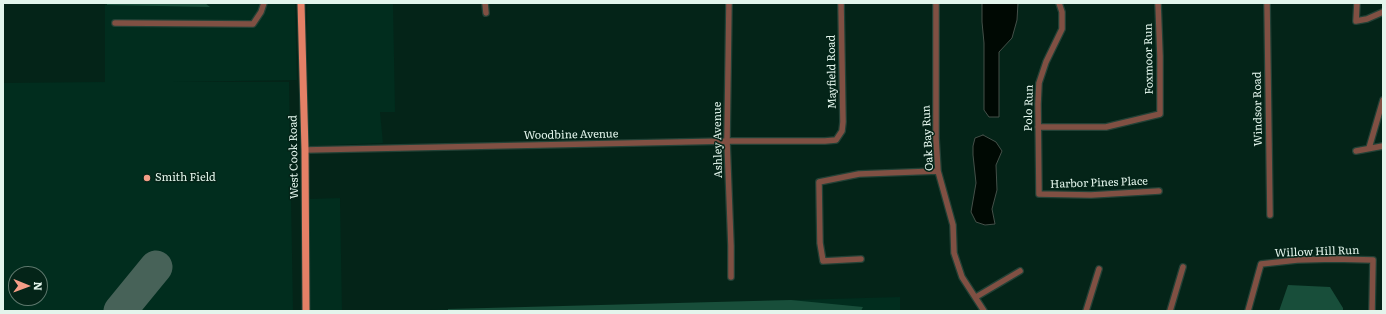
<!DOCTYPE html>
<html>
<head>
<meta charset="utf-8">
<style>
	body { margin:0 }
	#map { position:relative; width:1386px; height:314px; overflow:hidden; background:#042418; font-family:Literata,serif }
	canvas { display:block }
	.frame { position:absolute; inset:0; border:4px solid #e3f5ec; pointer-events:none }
	.north { position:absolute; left:8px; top:266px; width:40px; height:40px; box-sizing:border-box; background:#042418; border:1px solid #5d786d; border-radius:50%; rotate:91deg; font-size:11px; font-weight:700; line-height:16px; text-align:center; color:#e3f5ec }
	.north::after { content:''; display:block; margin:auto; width:14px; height:18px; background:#f49e87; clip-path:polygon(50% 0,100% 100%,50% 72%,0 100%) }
</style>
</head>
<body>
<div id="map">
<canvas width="1386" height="314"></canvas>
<div class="frame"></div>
<div class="north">N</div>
</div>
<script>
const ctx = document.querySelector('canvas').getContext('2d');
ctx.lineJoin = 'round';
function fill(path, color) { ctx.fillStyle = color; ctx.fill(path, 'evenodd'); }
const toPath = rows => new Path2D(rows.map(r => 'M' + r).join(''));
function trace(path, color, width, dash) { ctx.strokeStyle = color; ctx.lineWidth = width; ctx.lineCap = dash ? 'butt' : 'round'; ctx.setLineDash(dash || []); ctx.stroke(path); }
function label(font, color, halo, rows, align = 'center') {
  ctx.font = font + ' Literata,serif'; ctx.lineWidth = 3; ctx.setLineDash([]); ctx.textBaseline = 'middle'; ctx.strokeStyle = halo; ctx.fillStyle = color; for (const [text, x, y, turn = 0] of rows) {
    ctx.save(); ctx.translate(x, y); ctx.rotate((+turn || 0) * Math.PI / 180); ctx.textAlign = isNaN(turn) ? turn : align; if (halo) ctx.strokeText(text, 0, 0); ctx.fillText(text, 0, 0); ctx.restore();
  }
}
fill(toPath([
	[105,3,295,3,297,80,173,82,289,82,293,311,3,311,3,83,105,82],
	[16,274,40,274,40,298,16,298],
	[307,3,393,3,395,112,380,112,383,143,308,146],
	[340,198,342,311,310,311,308,199],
	[900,297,900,311,392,311,689,303]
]), '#012d1e');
fill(toPath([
	[107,3,205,3,210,7,107,5],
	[1288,285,1330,287,1343,308,1343,311,1279,311],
	[791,300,863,307,861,311,448,311,448,309]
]), '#184e3a');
const water = toPath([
	[982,3,1018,3,1017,20,1012,38,999,52,999,117,989,117,984,110,984,43,982,22,982,3],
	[983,135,996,142,1002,151,996,165,997,190,992,209,995,224,985,225,976,222,971,212,976,183,973,155,973,146,975,138,983,135]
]);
fill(water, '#000903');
trace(water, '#445049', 1);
trace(toPath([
	[120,311,156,267]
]), '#476258', 33);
const minor = toPath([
	[485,3,486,13],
	[729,3,727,141,731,246,731,277],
	[936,3,936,138,938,171,953,225,954,253,962,277,984,311],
	[1059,3,1062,12,1062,29,1046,62,1039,83,1038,104,1039,194,1091,195,1159,191],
	[1267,3,1270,215],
	[1357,3,1356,21,1367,19,1383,12],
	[115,23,253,24,261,12,264,3],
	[1038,127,1106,127,1160,114,1160,56,1158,3],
	[1369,148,1383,100],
	[305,150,727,141,825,141,836,140,842,131,843,122,841,3],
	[1356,151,1383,146],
	[861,259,823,261,820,243,819,182,859,174,938,171],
	[976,297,1020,271],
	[1086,311,1099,269],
	[1170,311,1183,267],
	[1248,311,1261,264,1297,260,1334,259,1373,260,1372,311]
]);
const major = toPath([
	[301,3,305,150,306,311]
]);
trace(minor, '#234136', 8);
trace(major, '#234136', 9);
trace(minor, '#805043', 5.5);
trace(major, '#e48066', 7);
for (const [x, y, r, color] of [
	[147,178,4,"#f49e87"]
]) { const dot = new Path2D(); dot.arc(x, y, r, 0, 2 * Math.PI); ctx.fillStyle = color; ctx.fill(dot); trace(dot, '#042418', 1.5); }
label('11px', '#e3f5ec', '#042418', [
	["Foxmoor Run",1149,59,-91],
	["Mayfield Road",832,72,-91],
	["Polo Run",1029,108,-89],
	["Windsor Road",1258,109,-91],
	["Woodbine Avenue",571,135,-1],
	["Oak Bay Run",928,138,-93],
	["Ashley Avenue",718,140,-91],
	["West Cook Road",294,157,-91],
	["Harbor Pines Place",1099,183,-2],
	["Willow Hill Run",1317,252,-2]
]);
label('11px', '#e3f5ec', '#042418', [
	["Smith Field",155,178]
], 'left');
</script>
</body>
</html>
